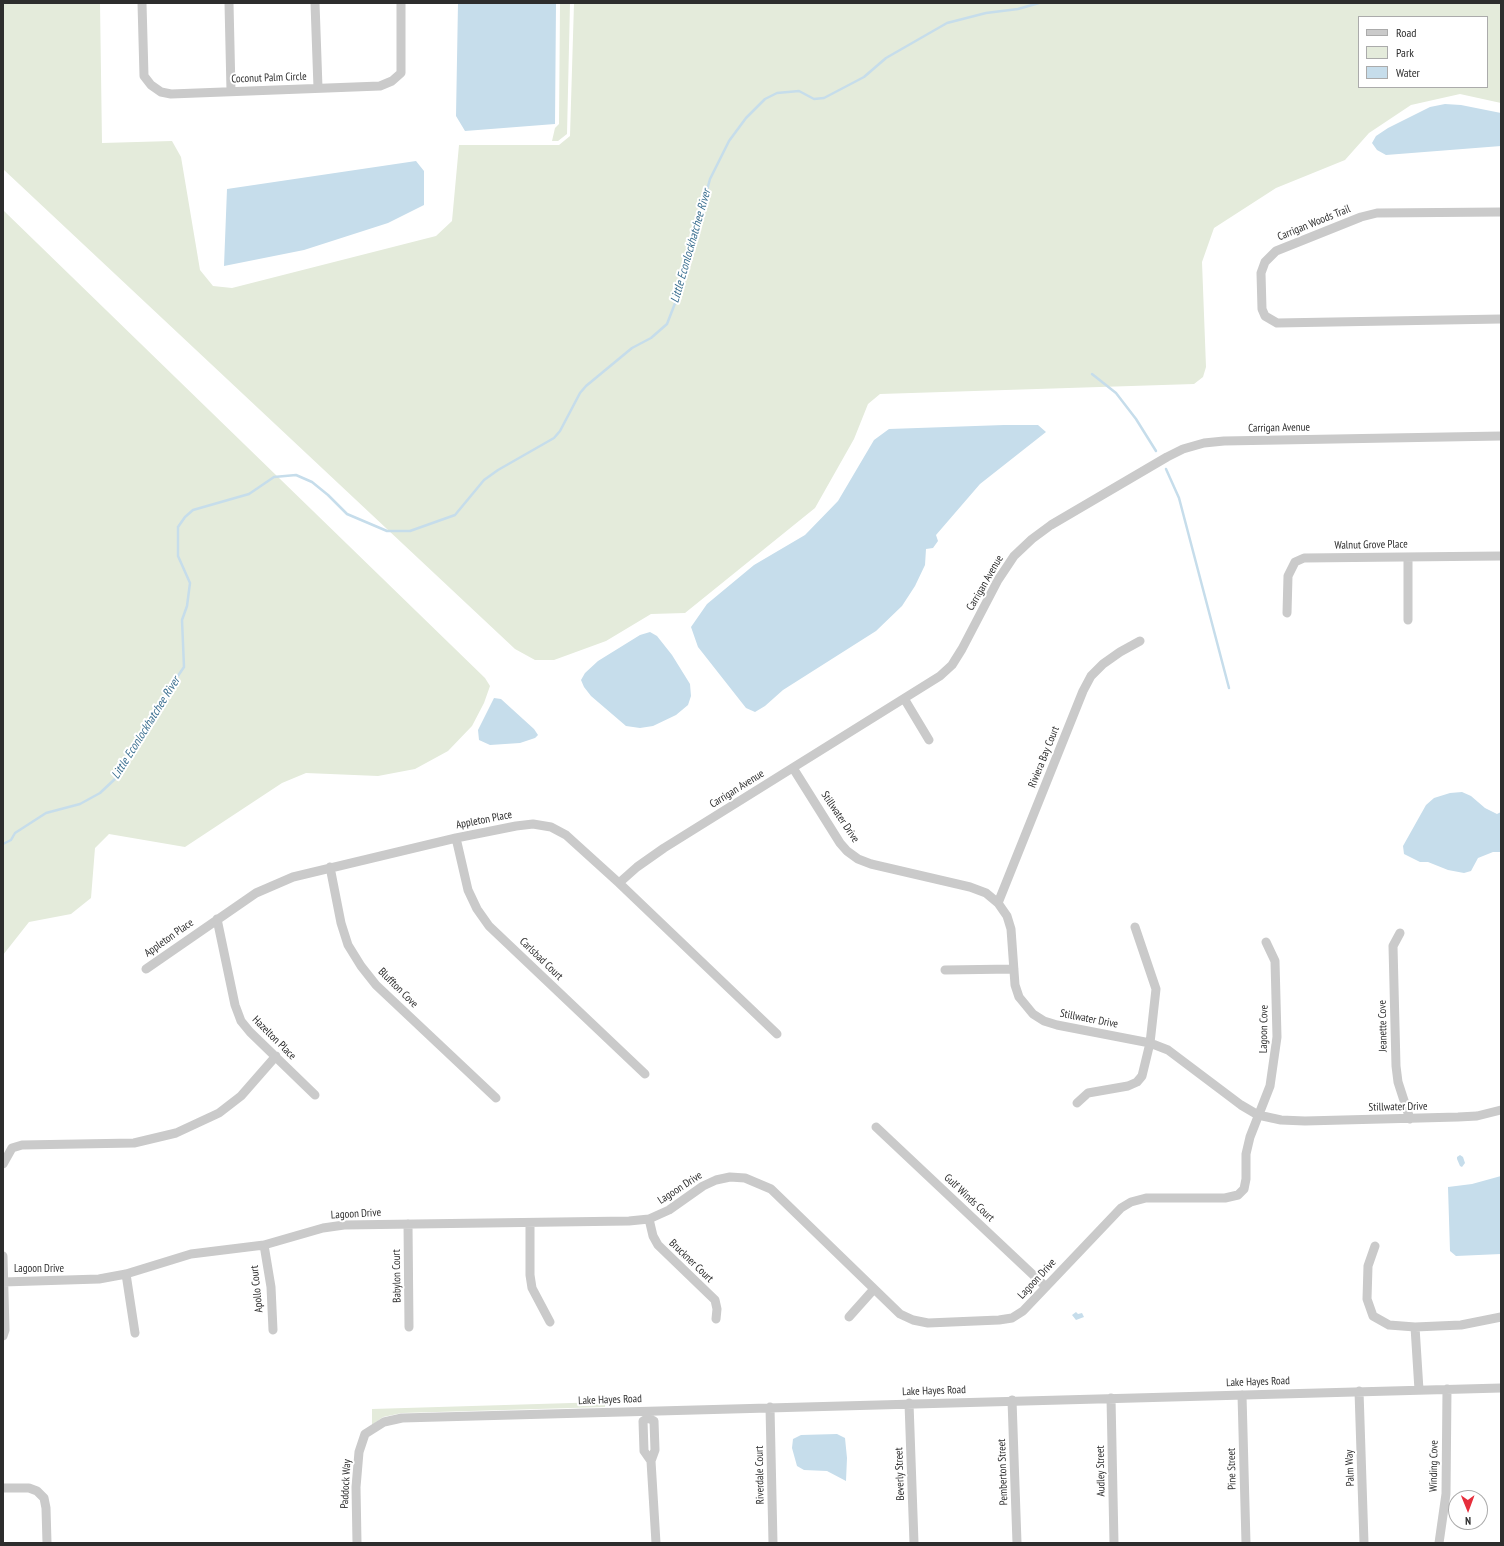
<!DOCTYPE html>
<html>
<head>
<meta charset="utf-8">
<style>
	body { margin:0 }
	#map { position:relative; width:1504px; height:1546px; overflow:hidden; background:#fff; font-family:"PT Sans Narrow",sans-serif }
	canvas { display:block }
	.frame { position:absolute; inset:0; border:4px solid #2d2d2d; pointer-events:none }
	.legend { position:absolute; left:1358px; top:16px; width:130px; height:72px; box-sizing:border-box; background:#fff; border:1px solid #ababab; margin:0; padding:5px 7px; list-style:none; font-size:12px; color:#2d2d2d }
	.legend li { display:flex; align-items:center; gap:8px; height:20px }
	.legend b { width:20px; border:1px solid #ababab }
	.north { position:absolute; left:1448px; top:1490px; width:40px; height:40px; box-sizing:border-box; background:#fff; border:1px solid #ababab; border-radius:50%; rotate:179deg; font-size:11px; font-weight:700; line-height:16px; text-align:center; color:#2d2d2d }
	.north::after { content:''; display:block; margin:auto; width:14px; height:18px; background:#e62e3c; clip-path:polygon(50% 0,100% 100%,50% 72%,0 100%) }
</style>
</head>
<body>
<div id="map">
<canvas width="1504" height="1546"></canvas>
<div class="frame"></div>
<ul class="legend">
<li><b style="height:5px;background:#cacaca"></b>Road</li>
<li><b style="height:11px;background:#e4ebdb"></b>Park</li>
<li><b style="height:11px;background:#c6ddeb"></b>Water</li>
</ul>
<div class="north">N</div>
</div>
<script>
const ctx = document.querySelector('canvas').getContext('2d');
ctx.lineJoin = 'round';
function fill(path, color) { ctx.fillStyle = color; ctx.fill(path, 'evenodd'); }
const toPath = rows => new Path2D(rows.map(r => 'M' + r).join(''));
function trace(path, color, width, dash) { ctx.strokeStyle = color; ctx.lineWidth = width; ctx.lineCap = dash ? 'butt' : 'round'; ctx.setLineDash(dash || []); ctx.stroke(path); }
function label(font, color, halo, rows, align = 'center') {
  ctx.font = font + ' "PT Sans Narrow",sans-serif'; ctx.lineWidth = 4; ctx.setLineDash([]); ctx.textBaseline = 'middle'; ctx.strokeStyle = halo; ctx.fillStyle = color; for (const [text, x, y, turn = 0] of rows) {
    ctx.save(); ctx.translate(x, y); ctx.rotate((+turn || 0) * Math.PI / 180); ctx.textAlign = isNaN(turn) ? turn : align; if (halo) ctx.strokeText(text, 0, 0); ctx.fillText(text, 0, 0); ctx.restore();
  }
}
fill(toPath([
	[3,3,100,3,102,143,172,141,181,157,200,270,213,286,232,288,436,236,452,221,459,145,559,145,570,136,574,3,1501,3,1501,103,1460,94,1411,105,1369,133,1345,160,1276,188,1214,228,1202,262,1206,367,1203,377,1194,384,880,394,868,404,854,439,815,508,685,613,651,614,606,641,554,660,535,660,515,649,3,169],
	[1359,17,1487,17,1487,87,1359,87],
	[560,3,570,3,567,134,558,141,552,141,555,128,559,124],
	[3,210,485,678,490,686,484,703,472,726,448,751,415,769,378,776,306,773,282,783,185,847,109,834,95,848,91,898,71,914,29,922,3,955],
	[605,1402,605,1407,402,1413,383,1417,372,1425,372,1409]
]), '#e4ebdb');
fill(toPath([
	[458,3,556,3,555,124,465,131,456,116],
	[1445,104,1461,105,1501,113,1501,146,1386,155,1377,150,1372,143,1376,136,1388,128,1430,107],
	[416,161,424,171,424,205,388,223,304,250,224,266,227,189],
	[1004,425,1038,425,1046,432,980,484,936,535,938,541,933,548,926,549,925,565,915,586,902,606,876,631,783,690,765,706,755,712,746,708,698,647,691,627,707,604,754,565,805,535,838,501,874,440,889,429],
	[650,632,657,636,672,655,690,684,691,696,688,705,676,715,653,726,640,728,626,726,591,696,584,687,581,680,585,673,598,661,640,635],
	[494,698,501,699,534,729,538,735,535,738,520,743,490,745,479,740,478,730],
	[1462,792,1471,796,1485,808,1497,814,1501,812,1501,852,1493,852,1478,858,1471,871,1464,873,1448,870,1428,862,1420,862,1404,854,1403,846,1426,805,1434,798,1450,793],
	[1460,1155,1463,1157,1465,1163,1462,1167,1460,1166,1457,1159,1457,1157],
	[1501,1176,1501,1254,1456,1256,1450,1251,1448,1187,1472,1184],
	[1076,1312,1078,1314,1082,1313,1084,1317,1076,1320,1072,1315],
	[837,1434,845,1438,847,1458,846,1481,827,1471,804,1470,797,1466,792,1448,793,1439,801,1435]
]), '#c6ddeb');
trace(toPath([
	[1092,374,1116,393,1136,419,1156,451],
	[1166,469,1179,498,1229,688],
	[3,844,11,840,15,833,46,813,80,804,100,793,116,778,164,702,171,686,184,667,182,620,187,606,190,583,178,556,178,527,185,517,193,510,249,494,274,477,296,475,312,482,328,495,347,514,387,531,410,531,455,515,484,480,498,470,554,438,560,431,580,393,586,386,632,348,651,338,667,324,684,280,684,274,710,179,729,141,746,118,765,99,777,93,799,91,814,99,824,98,864,77,886,58,947,23,986,13,1018,9,1039,3]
]), '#c6ddeb', 2.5);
trace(toPath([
	[142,3,144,76,151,85,161,92,171,94,380,86,392,81,401,73,401,3],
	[229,3,231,91],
	[315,3,318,88],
	[1501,212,1377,213,1361,217,1276,251,1265,262,1261,273,1262,309,1265,316,1277,323,1501,319],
	[1408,557,1408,620],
	[1287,613,1288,576,1295,562,1304,558,1501,556],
	[905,700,929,740],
	[793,768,840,843,847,851,858,859,871,864,970,887,986,893,998,903,1007,916,1011,929,1015,985,1019,997,1033,1014,1044,1021,1057,1025,1150,1043,1168,1050,1241,1105,1258,1115,1281,1120,1305,1121,1458,1117,1477,1116,1501,1110],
	[456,838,468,890,477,909,489,926,645,1074],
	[330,867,341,923,348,945,361,966,376,985,496,1098],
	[619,883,637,867,664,848,940,676,952,665,962,649,998,580,1014,556,1032,539,1051,525,1167,457,1183,449,1204,443,1224,441,1501,436],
	[998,903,1083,691,1091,676,1103,664,1120,652,1140,641],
	[217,919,235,1005,241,1021,250,1032,315,1095],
	[1400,933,1393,946,1396,1066,1398,1082,1410,1119],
	[146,969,256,893,293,877,456,838,516,826,533,824,551,827,566,835,619,883,777,1034],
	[945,970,1014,969],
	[1077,1103,1088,1093,1128,1086,1137,1082,1142,1076,1150,1043,1156,989,1135,927],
	[876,1127,1046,1287],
	[3,1164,12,1148,22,1145,134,1143,176,1133,219,1113,241,1096,276,1056],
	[649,1219,653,1236,658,1245,715,1300,717,1309,716,1319],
	[530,1223,530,1275,532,1288,550,1322],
	[408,1224,409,1327],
	[264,1245,271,1287,273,1330],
	[1375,1246,1368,1266,1367,1299,1373,1316,1389,1325,1415,1327,1461,1325,1501,1317],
	[3,1256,5,1330,3,1336],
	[126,1274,135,1333],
	[3,1282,99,1279,126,1274,191,1254,264,1245,323,1228,344,1225,629,1221,649,1219,669,1210,703,1186,716,1180,730,1177,745,1178,771,1189,900,1314,913,1320,928,1323,999,1320,1012,1318,1023,1311,1121,1208,1131,1202,1146,1198,1225,1198,1238,1195,1244,1189,1246,1179,1246,1154,1250,1137,1270,1086,1277,1037,1275,961,1266,942],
	[849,1317,874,1289],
	[1415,1327,1419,1390],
	[1359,1391,1364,1543],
	[1242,1395,1246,1543],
	[1111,1398,1114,1543],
	[1012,1400,1017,1543],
	[909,1403,914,1543],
	[770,1407,773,1543],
	[648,1418,654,1421,655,1450,651,1461,656,1543],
	[648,1418,643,1421,644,1451,651,1461],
	[3,1488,29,1488,37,1491,44,1498,46,1508,47,1543],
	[357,1543,356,1487,359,1452,365,1434,384,1422,402,1418,1501,1388],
	[1439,1543,1446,1494,1447,1389]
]), '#cacaca', 9);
label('11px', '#2d2d2d', '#fff', [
	["Coconut Palm Circle",269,78,-2],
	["Carrigan Woods Trail",1314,223,-22],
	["Carrigan Avenue",1279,428,-1],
	["Walnut Grove Place",1371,545,-1],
	["Carrigan Avenue",985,583,-60],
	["Riviera Bay Court",1044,757,-68],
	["Carrigan Avenue",737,789,-32],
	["Stillwater Drive",840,817,56],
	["Appleton Place",484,820,-11],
	["Appleton Place",169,938,-35],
	["Carlsbad Court",541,959,44],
	["Bluffton Cove",398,988,45],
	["Stillwater Drive",1089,1019,11],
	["Jeanette Cove",1383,1026,-91],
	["Lagoon Cove",1264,1029,-89],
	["Hazelton Place",274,1038,45],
	["Stillwater Drive",1398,1107,-1],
	["Lagoon Drive",680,1188,-33],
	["Gulf Winds Court",969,1198,43],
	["Lagoon Drive",356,1214,-3],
	["Bruckner Court",691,1261,44],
	["Lagoon Drive",39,1269],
	["Babylon Court",397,1276,-91],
	["Lagoon Drive",1037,1279,-47],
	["Apollo Court",257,1289,-96],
	["Lake Hayes Road",1258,1382,-2],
	["Lake Hayes Road",934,1391,-2],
	["Lake Hayes Road",610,1400,-2],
	["Winding Cove",1434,1466,-89],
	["Palm Way",1350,1468,-92],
	["Pine Street",1232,1469,-91],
	["Audley Street",1101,1471,-91],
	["Pemberton Street",1003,1472,-92],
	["Beverly Street",900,1474,-92],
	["Riverdale Court",760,1475,-91],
	["Paddock Way",346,1484,-87]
]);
label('italic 12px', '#3b6f90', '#fff', [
	["Little Econlockhatchee River",691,246,-74],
	["Little Econlockhatchee River",146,728,-58]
]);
</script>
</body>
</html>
